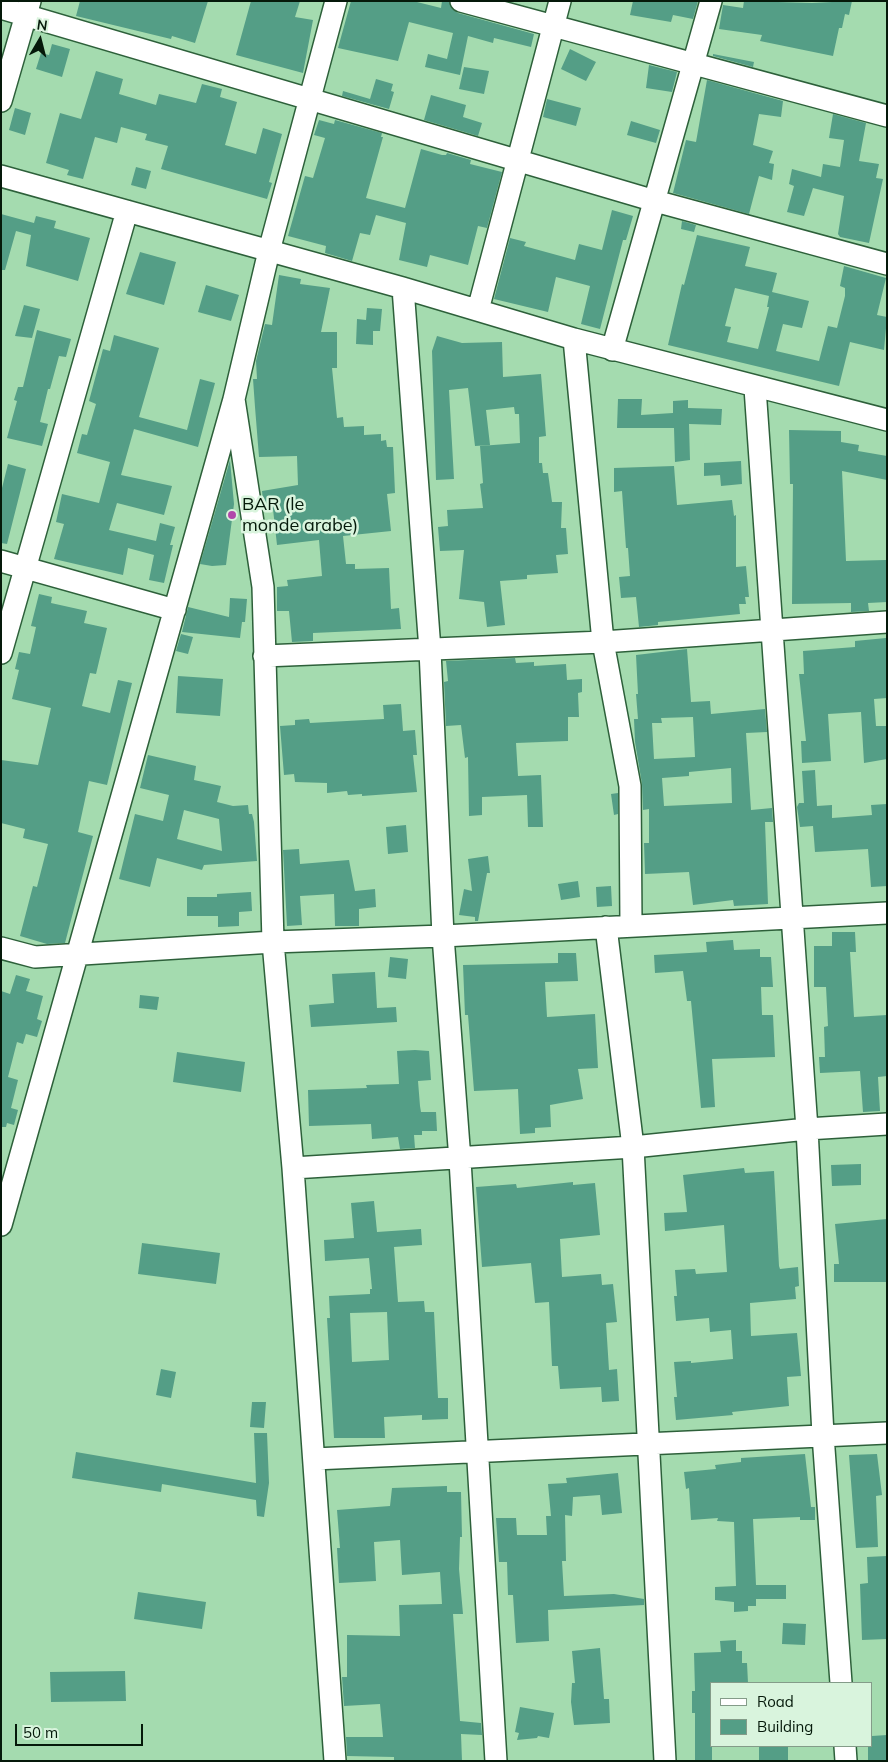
<!DOCTYPE html>
<html>
<head>
<meta charset="utf-8">
<style>
	body { margin:0 }
	#map { position:relative; width:888px; height:1762px; overflow:hidden; background:#a4dbaf; font-family:Mulish,sans-serif }
	canvas { display:block }
	.frame { position:absolute; inset:0; border:2px solid #05190a; pointer-events:none }
	.legend { position:absolute; left:710px; top:1682px; width:162px; height:65px; box-sizing:border-box; background:#d9f4dd; border:1px solid #849c89; margin:0; padding:6px 9px; list-style:none; font-size:15px; color:#05190a }
	.legend li { display:flex; align-items:center; gap:10px; height:25px }
	.legend b { width:25px; border:1px solid #849c89 }
	.north { position:absolute; left:15px; top:15px; width:50px; height:50px; -webkit-text-stroke:4px #d9f4dd; paint-order:stroke; rotate:8deg; font-size:14px; font-weight:700; line-height:20px; text-align:center; color:#05190a }
	.north::after { content:''; display:block; margin:auto; width:18px; height:22px; background:#05190a; clip-path:polygon(50% 0,100% 100%,50% 72%,0 100%) }
	.scale { position:absolute; left:15px; top:1724px; width:128px; height:22px; box-sizing:border-box; border:2px solid #05190a; border-top:0; padding-left:6px; font-size:15px; line-height:18px; white-space:nowrap; color:#05190a; -webkit-text-stroke:4px #d9f4dd; paint-order:stroke }
</style>
</head>
<body>
<div id="map">
<canvas width="888" height="1762"></canvas>
<div class="frame"></div>
<ul class="legend">
<li><b style="height:6px;background:#fff"></b>Road</li>
<li><b style="height:14px;background:#549e86"></b>Building</li>
</ul>
<div class="north">N</div>
<div class="scale">50 m</div>
</div>
<script>
const ctx = document.querySelector('canvas').getContext('2d');
ctx.lineJoin = 'round';
function fill(path, color) { ctx.fillStyle = color; ctx.fill(path, 'evenodd'); }
const toPath = rows => new Path2D(rows.map(r => 'M' + r).join(''));
function trace(path, color, width, dash) { ctx.strokeStyle = color; ctx.lineWidth = width; ctx.lineCap = dash ? 'butt' : 'round'; ctx.setLineDash(dash || []); ctx.stroke(path); }
function label(font, color, halo, rows, align = 'center') {
  ctx.font = font + ' Mulish,sans-serif'; ctx.lineWidth = 5; ctx.setLineDash([]); ctx.textBaseline = 'middle'; ctx.strokeStyle = halo; ctx.fillStyle = color; for (const [text, x, y, turn = 0] of rows) {
    ctx.save(); ctx.translate(x, y); ctx.rotate((+turn || 0) * Math.PI / 180); ctx.textAlign = isNaN(turn) ? turn : align; if (halo) ctx.strokeText(text, 0, 0); ctx.fillText(text, 0, 0); ctx.restore();
  }
}
fill(toPath([
	[80,1,208,1,195,43,172,36,171,39,76,16],
	[251,1,300,1,295,17,313,20,303,73,236,55],
	[351,1,413,1,441,8,442,1,449,1,452,9,458,13,534,34,531,47,494,38,493,43,468,36,460,75,425,67,428,54,447,59,453,33,409,22,398,61,338,48],
	[633,1,698,1,693,19,673,15,671,22,630,15],
	[744,1,812,3,852,1,849,15,845,14,842,28,839,28,833,56,760,41,762,35,719,29,723,5,743,8],
	[52,44,70,49,62,77,36,69,41,53,49,55],
	[570,49,596,62,586,81,561,69],
	[713,54,754,62,753,67,713,56],
	[649,65,677,72,672,92,646,88],
	[464,67,489,71,484,94,459,89],
	[96,71,123,79,119,94,156,105,159,94,196,103,202,84,222,89,220,97,237,102,225,145,256,154,263,128,282,134,269,182,272,183,267,199,161,169,168,146,145,140,147,134,121,127,117,143,95,137,83,179,67,175,69,170,46,163,60,113,81,119],
	[376,79,393,84,391,91,394,92,389,109,342,96,343,91,370,99],
	[707,80,783,101,781,117,759,114,753,145,773,151,769,163,774,164,772,180,759,176,749,214,673,193,686,140,696,142],
	[431,95,466,105,463,117,482,123,478,136,424,120],
	[547,99,581,108,576,126,543,117],
	[15,108,31,113,25,135,9,130],
	[833,114,866,123,859,161,879,164,876,178,883,179,869,243,840,237,838,234,844,196,813,188,804,216,787,212,794,186,789,184,792,169,821,177,823,164,840,167,844,140,829,138],
	[319,120,334,124,335,120,382,133,381,137,383,137,366,198,405,208,421,149,442,155,446,155,447,153,471,160,470,164,502,172,487,228,478,226,468,265,430,255,427,267,399,260,406,223,376,215,370,235,360,233,352,261,325,253,326,246,288,236,305,176,313,178,325,138,314,135],
	[631,121,660,130,656,143,627,135],
	[136,167,151,171,146,189,131,185],
	[612,210,633,216,626,240,623,240,600,329,581,324,590,286,556,277,548,312,494,299,510,238,526,242,524,246,575,260,579,244,602,250],
	[1,214,34,223,36,216,56,221,54,228,90,238,78,281,26,266,31,235,16,231,5,270,1,270],
	[682,221,696,225,694,232,681,229],
	[697,235,750,247,745,266,777,273,772,292,809,301,802,328,783,324,776,351,819,361,828,326,837,328,845,296,845,288,840,286,844,266,886,278,877,315,887,317,884,350,850,342,839,386,668,345,682,284,684,285],
	[735,288,769,296,767,307,769,307,758,349,727,342,731,327,725,326],
	[140,252,176,262,164,305,126,294],
	[279,275,301,279,300,284,330,288,321,332,337,332,337,368,332,368,337,418,343,417,344,427,364,426,364,435,381,434,381,441,386,440,387,447,393,447,395,493,387,494,391,531,343,536,346,564,355,564,355,569,389,568,391,609,399,608,401,629,313,633,313,641,292,642,289,611,277,611,277,587,288,586,287,580,322,576,319,540,277,545,273,509,264,510,262,491,298,485,297,456,259,457,255,407,253,379,257,379,256,361,265,324,272,325],
	[206,285,239,295,231,321,198,312],
	[24,305,40,309,32,338,15,336],
	[367,308,382,309,380,331,373,331,373,345,356,344,357,319,366,320],
	[37,330,71,339,66,357,59,356,50,389,48,389,40,422,48,424,42,446,7,438,17,401,14,400,18,387,23,387],
	[114,335,159,348,139,417,187,430,200,379,215,383,198,447,134,429,121,475,172,486,164,515,117,503,109,530,156,541,160,523,175,527,170,545,173,545,164,583,149,580,154,555,128,548,123,575,54,559,64,524,56,522,62,494,99,503,110,462,77,453,82,434,87,435,96,404,89,401,103,349,110,351],
	[437,336,462,343,502,342,503,377,541,374,546,436,539,437,539,463,542,463,543,473,548,473,552,502,562,502,561,528,566,528,568,554,556,555,558,573,527,575,527,579,500,581,505,625,487,627,484,602,459,599,464,550,440,551,438,527,448,526,447,510,483,508,480,484,483,483,480,446,520,443,519,414,515,414,514,407,486,410,490,445,475,446,468,388,449,390,454,479,436,480,432,351],
	[618,399,642,399,641,415,673,413,673,401,688,400,688,408,722,409,721,425,689,424,690,460,675,462,674,428,617,428],
	[789,430,841,431,841,442,859,445,858,451,887,456,887,480,842,471,846,561,886,560,887,602,868,603,869,611,851,612,851,603,792,604,793,484,790,484],
	[230,460,234,504,226,565,212,566,200,564],
	[741,461,742,484,721,486,720,475,704,476,704,463],
	[8,464,26,469,7,544,1,543,1,492],
	[674,466,677,505,732,500,734,516,736,515,736,567,746,566,749,597,745,597,746,604,739,604,740,614,658,622,658,625,639,627,636,597,621,598,619,577,630,576,628,548,626,548,622,491,614,492,614,468],
	[39,594,52,597,51,603,87,611,84,623,107,628,96,674,90,673,82,706,110,713,118,680,132,683,107,785,89,781,78,832,93,836,65,943,47,944,20,936,33,886,37,887,48,844,23,838,25,829,1,823,1,760,38,765,51,708,12,699,19,670,15,669,19,652,30,654,36,627,31,626],
	[230,598,247,599,245,622,242,622,240,638,182,632,188,607,229,617],
	[181,634,193,637,188,654,176,651],
	[886,638,887,698,874,699,876,726,887,726,887,759,864,763,861,712,828,714,831,761,802,763,801,741,806,741,799,674,804,674,803,651,855,647,855,641],
	[687,649,691,702,710,701,711,714,765,709,767,732,746,733,751,810,772,808,773,822,765,822,768,904,734,906,733,900,693,905,689,872,645,874,644,843,649,843,649,809,643,810,642,784,635,742,634,719,638,719,636,694,638,694,636,655],
	[693,717,695,757,654,759,652,723,662,723,661,718],
	[731,768,732,803,664,806,662,778,689,776,689,772],
	[515,658,516,663,534,662,534,666,566,664,567,680,582,679,582,692,578,693,579,717,568,717,568,741,516,743,518,776,541,775,543,827,528,827,527,795,482,797,482,815,469,816,468,757,465,758,461,725,446,726,444,682,448,681,446,661],
	[178,676,223,679,220,716,176,713],
	[401,704,403,731,415,730,417,755,413,755,417,792,362,796,362,794,348,795,347,791,327,793,327,783,295,782,294,774,284,775,280,726,295,725,295,720,309,719,310,723,384,719,383,705],
	[148,755,196,766,194,780,221,786,217,802,233,806,248,805,249,814,252,814,254,822,257,861,204,865,202,870,157,858,150,887,119,879,135,814,163,821,169,795,140,788],
	[184,810,219,819,222,851,177,839],
	[815,770,817,806,832,805,832,818,872,815,871,805,887,804,887,886,871,887,868,849,815,852,813,826,800,827,797,807,799,803,804,803,802,771],
	[618,793,618,814,614,815,611,794],
	[406,825,408,852,388,854,386,827],
	[299,849,300,864,349,860,355,891,375,889,376,907,359,909,359,926,335,926,334,894,300,896,302,925,287,926,283,850],
	[488,856,490,873,487,873,478,921,475,921,475,917,459,915,464,889,472,891,468,859],
	[578,881,580,897,561,900,558,884],
	[611,886,612,906,597,907,596,887],
	[251,892,252,911,239,912,239,926,218,927,218,916,187,916,187,897,217,897,217,894],
	[832,932,855,932,856,952,850,952,854,1017,887,1015,887,1076,878,1077,880,1111,863,1112,860,1071,820,1073,819,1057,825,1057,824,1027,828,1026,826,987,814,987,814,946,832,946],
	[733,940,734,950,760,949,760,957,771,957,773,987,761,987,762,1015,773,1015,775,1057,712,1059,715,1107,701,1108,691,1001,687,1001,683,971,655,973,654,955,707,952,706,942],
	[558,953,576,953,578,981,545,982,547,1017,595,1014,598,1068,578,1069,583,1099,550,1105,551,1127,535,1128,535,1133,520,1134,518,1089,474,1091,468,1015,465,1015,463,965,558,963],
	[390,957,408,959,406,979,388,977],
	[375,972,377,1008,396,1007,397,1022,311,1027,309,1005,334,1003,332,974],
	[16,975,30,979,26,991,43,996,37,1019,42,1021,37,1037,26,1034,23,1044,17,1042,8,1077,18,1080,11,1108,18,1110,14,1125,7,1123,6,1127,1,1127,1,991,10,994],
	[140,995,159,997,157,1010,139,1008],
	[415,1050,429,1051,431,1080,418,1081,420,1106,421,1112,436,1112,437,1131,422,1131,422,1135,414,1135,415,1148,400,1149,398,1137,372,1139,371,1124,309,1126,308,1090,367,1088,366,1085,399,1084,397,1051],
	[177,1052,245,1062,241,1092,173,1082],
	[861,1164,861,1185,832,1186,831,1165],
	[744,1168,745,1173,774,1171,779,1266,780,1269,798,1267,799,1286,795,1287,796,1299,750,1303,751,1336,797,1333,801,1376,787,1377,789,1406,732,1412,733,1415,676,1420,674,1397,677,1397,674,1362,691,1361,691,1363,733,1359,731,1330,710,1332,709,1318,676,1321,674,1296,677,1296,675,1270,695,1269,696,1274,727,1272,724,1225,665,1231,664,1213,687,1212,683,1175],
	[573,1182,573,1185,595,1183,600,1235,560,1239,562,1277,601,1274,602,1285,613,1284,617,1322,606,1323,609,1370,617,1369,619,1401,602,1402,601,1387,560,1389,558,1366,552,1366,549,1302,535,1303,531,1263,482,1267,476,1187,516,1184,517,1188],
	[374,1201,377,1232,421,1229,422,1245,394,1247,398,1302,424,1301,425,1312,434,1312,438,1398,448,1398,448,1419,422,1420,422,1415,384,1417,385,1438,334,1438,327,1318,330,1318,329,1296,370,1294,370,1289,372,1289,369,1258,325,1261,324,1240,354,1238,351,1203],
	[387,1312,389,1360,352,1362,350,1313],
	[887,1219,887,1282,834,1282,834,1264,839,1264,835,1224],
	[142,1243,220,1253,216,1284,138,1274],
	[161,1369,176,1372,171,1398,156,1395],
	[252,1402,266,1402,264,1428,250,1427],
	[254,1433,267,1433,269,1483,264,1517,257,1516,256,1500,162,1484,161,1492,72,1478,76,1452,256,1483],
	[805,1454,811,1507,815,1507,815,1520,800,1520,800,1517,753,1519,756,1585,786,1585,786,1599,756,1599,756,1606,748,1606,748,1611,734,1612,734,1602,715,1600,715,1587,736,1586,734,1522,717,1521,718,1518,691,1520,689,1488,686,1489,684,1472,716,1469,715,1465,741,1462,741,1458],
	[877,1454,882,1495,876,1496,878,1547,856,1548,849,1455],
	[618,1473,622,1513,602,1515,600,1495,573,1497,572,1516,565,1515,566,1561,562,1561,564,1596,614,1594,644,1599,644,1605,548,1610,549,1641,516,1643,513,1595,508,1595,507,1562,499,1562,496,1518,516,1518,517,1535,547,1535,546,1516,551,1516,548,1484,567,1483,566,1478],
	[447,1486,447,1492,461,1492,462,1537,460,1537,459,1569,463,1614,453,1614,460,1721,481,1723,482,1735,461,1734,462,1761,394,1761,394,1757,347,1756,346,1737,383,1737,380,1704,344,1706,342,1677,347,1677,347,1635,400,1636,399,1605,442,1604,440,1572,402,1575,400,1540,374,1542,376,1581,339,1583,337,1548,340,1548,337,1510,390,1506,392,1488],
	[887,1556,887,1639,862,1640,860,1584,868,1583,867,1557],
	[138,1592,206,1602,202,1629,134,1619],
	[783,1623,806,1624,805,1645,782,1644],
	[736,1640,736,1651,742,1651,742,1663,747,1663,748,1683,712,1683,712,1761,695,1761,695,1713,692,1713,692,1691,695,1691,694,1653,721,1652,720,1641],
	[600,1648,604,1699,609,1699,610,1723,574,1725,571,1702,572,1683,575,1683,572,1651],
	[125,1671,126,1701,51,1702,50,1672],
	[520,1707,554,1713,549,1738,538,1736,537,1738,517,1740,519,1733,515,1732],
	[887,1735,887,1761,868,1761,868,1746,872,1746,872,1736],
	[759,1747,788,1747,788,1761,759,1761]
]), '#549e86');
const minor = toPath([
	[461,1,887,116],
	[1,8,655,201,887,264],
	[1,101,30,1],
	[1,176,403,288,574,339,887,420],
	[403,288,430,650,443,936,460,1160,496,1761],
	[478,310,560,1],
	[574,339,603,642,630,786,631,926],
	[612,350,711,1],
	[755,388,807,1129,823,1435,841,1683],
	[234,399,263,587,273,942,293,1168,335,1761],
	[1,561,175,610],
	[1,653,127,211],
	[264,656,603,642,887,622],
	[606,927,633,1147,665,1761],
	[1,948,35,957,273,942,443,936,887,913],
	[293,1168,633,1147,807,1129,887,1124],
	[1,1225,234,399,269,251,336,1],
	[314,1459,887,1433],
	[845,1746,846,1761]
]);
trace(minor, '#2d603a', 24);
trace(minor, '#fff', 21);
for (const [x, y, r, color] of [
	[232,515,5,"#b148aa"]
]) { const dot = new Path2D(); dot.arc(x, y, r, 0, 2 * Math.PI); ctx.fillStyle = color; ctx.fill(dot); trace(dot, '#d9f4dd', 2); }
label('18px', '#05190a', '#d9f4dd', [
	["BAR (le",242,505],
	["monde arabe)",242,526]
], 'left');
</script>
</body>
</html>
